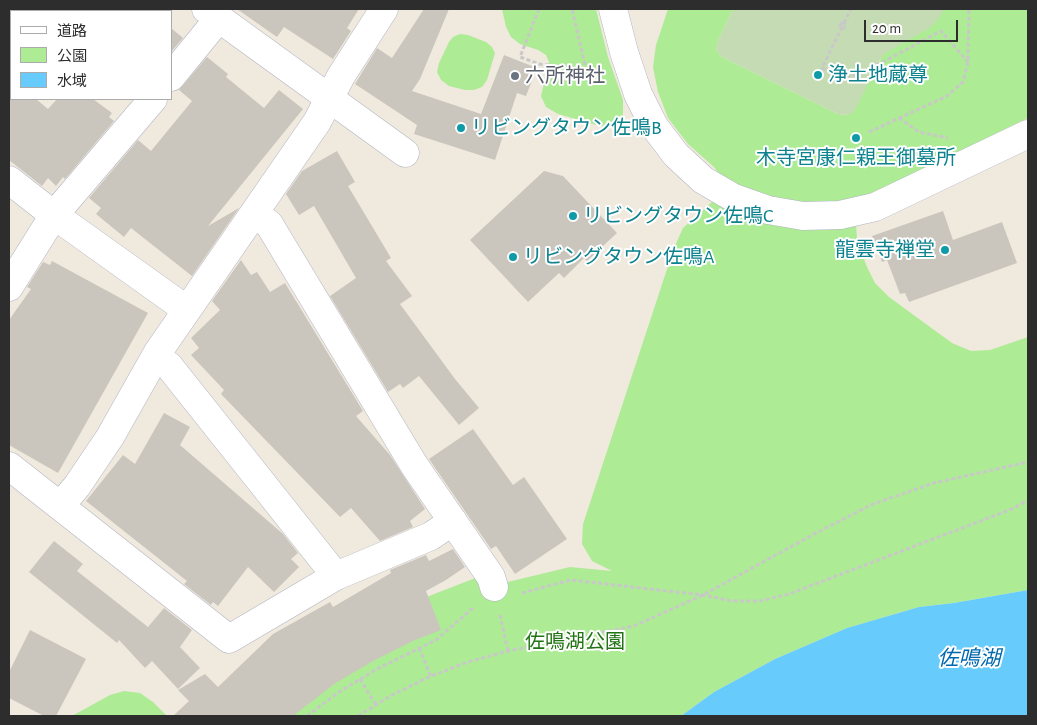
<!DOCTYPE html>
<html>
<head>
<meta charset="utf-8">
<style>
	body { margin:0 }
	#map { position:relative; width:1037px; height:725px; overflow:hidden; background:#f0e9de; font-family:"Alegreya Sans","Noto Sans JP",sans-serif }
	canvas { display:block }
	.frame { position:absolute; inset:0; border:10px solid #2d2d2d; pointer-events:none }
	.legend { position:absolute; left:10px; top:10px; width:162px; height:90px; box-sizing:border-box; background:#fff; border:1px solid #ababab; margin:0; padding:6px 9px; list-style:none; font-size:15px; color:#2d2d2d }
	.legend li { display:flex; align-items:center; gap:10px; height:25px }
	.legend b { width:25px; border:1px solid #ababab }
	.scale { position:absolute; left:864px; top:20px; width:94px; height:22px; box-sizing:border-box; border:2px solid #2d2d2d; border-top:0; padding-left:6px; font-size:15px; line-height:18px; white-space:nowrap; color:#2d2d2d; -webkit-text-stroke:4px #fff; paint-order:stroke }
</style>
</head>
<body>
<div id="map">
<canvas width="1037" height="725"></canvas>
<div class="frame"></div>
<ul class="legend">
<li><b style="height:6px;background:#fff"></b>道路</li>
<li><b style="height:14px;background:#aeeb95"></b>公園</li>
<li><b style="height:14px;background:#67ccfc"></b>水域</li>
</ul>
<div class="scale">20 m</div>
</div>
<script>
const ctx = document.querySelector('canvas').getContext('2d');
ctx.lineJoin = 'round';
function fill(path, color) { ctx.fillStyle = color; ctx.fill(path, 'evenodd'); }
const toPath = rows => new Path2D(rows.map(r => 'M' + r).join(''));
function trace(path, color, width, dash) { ctx.strokeStyle = color; ctx.lineWidth = width; ctx.lineCap = dash ? 'butt' : 'round'; ctx.setLineDash(dash || []); ctx.stroke(path); }
function label(font, color, halo, rows, align = 'center') {
  ctx.font = font + ' "Alegreya Sans","Noto Sans JP",sans-serif'; ctx.lineWidth = 4; ctx.setLineDash([]); ctx.textBaseline = 'middle'; ctx.strokeStyle = halo; ctx.fillStyle = color; for (const [text, x, y, turn = 0] of rows) {
    ctx.save(); ctx.translate(x, y); ctx.rotate((+turn || 0) * Math.PI / 180); ctx.textAlign = isNaN(turn) ? turn : align; if (halo) ctx.strokeText(text, 0, 0); ctx.fillText(text, 0, 0); ctx.restore();
  }
}
fill(toPath([
	[502,9,596,9,608,57,623,100,623,115,614,124,600,126,558,114,546,107,541,96,549,62,546,55,538,50,520,44,511,37,506,27],
	[668,9,733,9,718,41,716,50,722,57,838,114,849,115,884,53,944,9,1028,9,1028,118,879,190,863,202,856,222,857,240,867,267,875,283,889,297,952,343,971,351,990,350,1028,337,1028,590,954,603,919,607,847,628,775,659,714,692,681,716,248,716,261,704,411,603,478,577,483,588,570,567,612,571,592,561,582,544,583,524,674,248,683,228,713,201,721,179,715,168,688,144,668,118,658,92,653,67,656,45],
	[460,34,468,35,486,42,492,47,495,53,487,80,482,87,474,90,465,90,449,86,441,80,437,72,439,63,449,42,453,37],
	[124,691,140,693,153,702,167,716,72,716,110,695]
]), '#aeeb95');
fill(toPath([
	[733,9,944,9,937,21,929,28,884,54,879,61,856,108,849,115,838,114,722,57,716,50,718,41]
]), '#c5dbb3');
fill(toPath([
	[1028,590,1028,716,681,716,714,692,775,659,847,628,919,607,954,603]
]), '#67ccfc');
fill(toPath([
	[237,9,359,9,347,28,351,31,333,59,284,27,277,37],
	[424,9,449,9,420,79,412,91,481,114,504,55,537,68,526,96,517,93,495,160,414,134,417,125,355,84,377,48,392,58],
	[171,28,183,38,171,52],
	[207,57,228,74,226,77,264,108,279,90,303,109,208,226,239,208,192,276,131,228,124,237,96,214,101,208,89,198,138,140,151,151,192,101,179,90],
	[9,99,36,99,48,109,57,99,93,99,112,113,109,117,114,121,65,179,63,177,56,186,48,178,42,186,9,160],
	[337,151,355,182,348,186,391,258,386,261,412,296,400,304,455,379,479,408,459,425,419,376,403,388,400,384,388,392,330,296,356,278,314,206,299,215,286,194,302,171],
	[544,171,563,176,617,233,587,261,584,258,564,278,559,273,528,302,470,240],
	[943,211,953,240,1002,222,1017,263,909,302,905,293,900,294,887,260,882,262,872,236],
	[241,260,251,275,257,272,270,292,285,283,363,411,356,416,390,455,425,509,410,521,413,527,380,541,351,508,340,517,221,394,224,390,191,355,199,348,191,338,220,310,212,301],
	[52,261,148,313,58,473,9,445,9,320,31,289,27,287,43,262,50,265],
	[164,413,190,427,180,445,283,534,298,553,291,559,299,567,274,592,248,567,218,606,213,602,211,605,184,584,187,581,86,501,123,455,135,464],
	[473,429,513,485,524,477,567,539,515,574,496,546,491,549,429,459],
	[54,541,83,564,77,571,148,627,164,608,192,630,180,647,200,668,178,689,152,661,145,668,119,640,117,643,29,572],
	[453,549,465,567,446,580,426,591,441,630,413,641,373,661,334,684,293,716,173,716,189,701,178,690,205,674,218,687,273,634,330,602,333,607,391,573,390,570,426,555,429,561],
	[30,630,86,659,56,716,44,716,9,698,9,672]
]), '#cbc6bd');
const minor = toPath([
	[206,9,405,153],
	[613,9,624,52,638,94,654,126,676,155,703,180,734,198,768,210,803,216,840,215,875,207,1028,134],
	[9,20,11,17],
	[171,77,219,18],
	[9,180,54,215,187,310],
	[254,214,269,224,414,465,491,577,494,587],
	[9,287,54,215,153,99],
	[155,358,169,366,336,576],
	[9,466,229,639,336,576,431,536,453,521],
	[60,506,77,486,110,437,158,352,317,122,341,76,384,9]
]);
trace(minor, '#b2b4c2', 29);
trace(toPath([
	[539,9,520,57,539,64,586,69,572,9],
	[842,22,846,24,844,28,840,26,842,22],
	[844,23,851,9],
	[842,27,822,68,834,74,848,76,862,73,941,31,968,62],
	[899,118,919,132,948,138],
	[869,132,947,96,963,82,968,62,969,9],
	[522,593,571,580,703,595,732,601,760,601,789,594,1012,509,1028,500],
	[500,615,508,651],
	[419,648,431,676],
	[360,679,376,705],
	[307,716,339,692,377,669,436,640,473,608],
	[358,716,392,695,431,676,468,662,508,651,634,626,703,595,814,534,873,504,934,483,1028,462]
]), '#c8c8c8', 3, [4, 2.5]);
trace(minor, '#fff', 28);
for (const [x, y, r, color] of [
	[818,75,5,"#0f9aa8"],
	[515,76,5,"#6b7280"],
	[461,128,5,"#0f9aa8"],
	[856,138,5,"#0f9aa8"],
	[573,216,5,"#0f9aa8"],
	[945,250,5,"#0f9aa8"],
	[513,257,5,"#0f9aa8"]
]) { const dot = new Path2D(); dot.arc(x, y, r, 0, 2 * Math.PI); ctx.fillStyle = color; ctx.fill(dot); trace(dot, '#fff', 2); }
label('20px', '#0d838f', '#fff', [
	["浄土地蔵尊",828,75],
	["リビングタウン佐鳴B",471,128],
	["木寺宮康仁親王御墓所",856,158,"center"],
	["リビングタウン佐鳴C",583,216],
	["龍雲寺禅堂",935,250,"right"],
	["リビングタウン佐鳴A",523,257]
], 'left');
label('20px', '#5b616d', '#fff', [
	["六所神社",525,76]
], 'left');
label('20px', '#217413', '#fff', [
	["佐鳴湖公園",575,642]
]);
label('italic 21px', '#0068ae', '#fff', [
	["佐鳴湖",969,659]
]);
</script>
</body>
</html>
